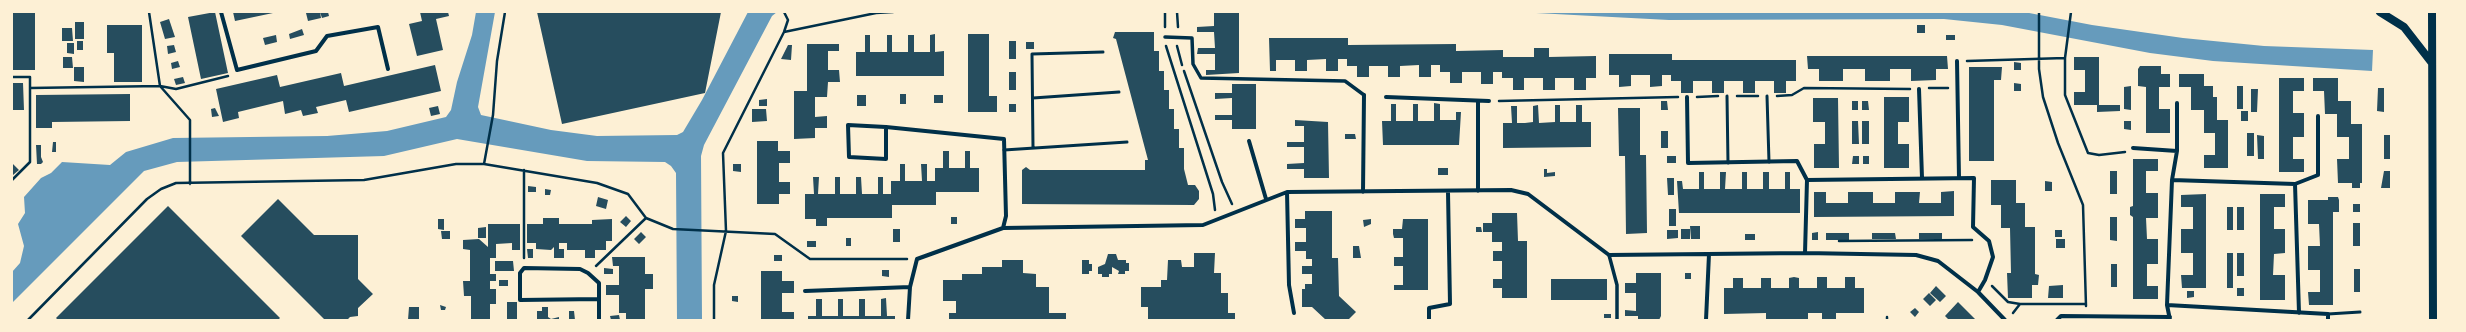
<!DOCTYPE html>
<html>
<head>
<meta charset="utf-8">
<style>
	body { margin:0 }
	#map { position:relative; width:2466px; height:332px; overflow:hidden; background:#fdf0d5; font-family:Barlow,sans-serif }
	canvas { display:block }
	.frame { position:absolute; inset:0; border:13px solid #fdf0d5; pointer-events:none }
</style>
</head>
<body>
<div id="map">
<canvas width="2466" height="332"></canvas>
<div class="frame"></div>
</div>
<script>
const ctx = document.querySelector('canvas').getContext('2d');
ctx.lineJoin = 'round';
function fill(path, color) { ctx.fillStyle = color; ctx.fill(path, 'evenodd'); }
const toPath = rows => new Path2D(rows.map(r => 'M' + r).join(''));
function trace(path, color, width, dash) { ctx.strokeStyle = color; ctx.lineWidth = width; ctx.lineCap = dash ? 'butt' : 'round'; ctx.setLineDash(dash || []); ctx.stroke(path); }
fill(toPath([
	[476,12,495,12,478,107,481,115,551,130,597,136,677,135,683,132,702,100,748,12,777,12,772,16,704,145,701,156,702,320,677,320,676,173,671,166,665,162,587,161,457,139,384,156,177,162,144,171,12,303,12,272,20,263,24,246,18,224,25,213,24,197,41,178,51,173,62,162,110,165,126,152,173,138,327,136,387,131,446,117,451,110,457,82,472,35],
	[1517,12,2024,12,2092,25,2183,38,2264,46,2373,50,2372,71,2213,61,2150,53,2002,25,1944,19,1669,20]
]), '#669bbc');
fill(toPath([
	[215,12,228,73,201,79,188,17],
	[233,12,273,12,273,13,235,21],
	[320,12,328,12,329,16,322,18],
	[320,12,321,18,308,21,306,13],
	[420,12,448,12,449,16,436,19,443,50,417,56,409,24,422,21],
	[537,12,721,12,705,93,562,124],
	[1214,12,1239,12,1239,73,1206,75,1206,70,1215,70,1215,54,1197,54,1198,48,1215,48,1214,32,1197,32,1197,27,1214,26],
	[12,13,35,13,35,70,12,70],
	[169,19,175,37,165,39,160,22],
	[75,22,84,22,84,39,75,39],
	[107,25,142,25,142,82,114,82,114,53,107,53],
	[1917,25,1925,25,1925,33,1917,33],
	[62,28,72,28,73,41,62,41],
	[302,29,304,35,290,39,289,34],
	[1115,32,1154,32,1154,51,1159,51,1159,71,1164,71,1164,90,1169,90,1169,109,1174,109,1174,129,1179,129,1179,148,1184,148,1184,169,1188,185,1195,185,1199,191,1199,199,1194,205,1022,204,1022,170,1026,167,1030,170,1145,170,1145,160,1148,160,1116,39,1113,38],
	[935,34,935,52,944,51,944,76,856,76,856,52,865,52,865,35,870,35,870,52,887,52,887,35,892,35,892,52,908,52,908,35,914,35,914,52,930,52,930,35],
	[968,34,989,34,989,96,997,96,997,112,968,112],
	[276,35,277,42,265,45,263,38],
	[1946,35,1955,35,1955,40,1946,40],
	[1269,38,1348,38,1348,45,1456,44,1456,51,1503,50,1503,57,1534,57,1534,48,1549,48,1549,57,1596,56,1596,78,1586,78,1586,90,1574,90,1574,78,1555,78,1555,90,1543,90,1543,78,1524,78,1524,90,1513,90,1513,78,1502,78,1502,72,1493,72,1493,84,1481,84,1481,72,1462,72,1462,83,1450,83,1450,72,1440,72,1440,65,1431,65,1431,77,1419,77,1419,65,1400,66,1400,77,1388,77,1388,66,1369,66,1369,77,1357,77,1357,66,1347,66,1347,59,1338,59,1338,71,1326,71,1326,59,1307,60,1307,71,1295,71,1295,60,1276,60,1276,71,1270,71],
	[77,41,83,41,83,50,77,50],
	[1009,41,1016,41,1016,59,1009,59],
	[1026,42,1034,42,1034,49,1026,49],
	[67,43,74,43,74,54,67,53],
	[807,44,839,44,839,51,828,51,828,70,839,70,840,82,828,82,827,97,815,97,815,117,827,116,827,128,815,128,815,138,794,139,794,91,807,91],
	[174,45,176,52,168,54,167,46],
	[788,45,792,45,791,60,781,59],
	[1609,54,1672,54,1672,60,1796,60,1796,81,1786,81,1786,93,1774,93,1774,81,1755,81,1755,93,1743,93,1743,81,1724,81,1724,93,1712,93,1712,81,1693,81,1693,93,1681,93,1681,81,1671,81,1671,75,1662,75,1662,86,1650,87,1650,75,1631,75,1631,86,1619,87,1619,75,1609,75],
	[1807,56,1947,56,1948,69,1936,69,1936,80,1911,81,1911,69,1890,69,1890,81,1865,81,1865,69,1843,69,1843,81,1819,81,1819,69,1808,69],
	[63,57,72,57,73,68,63,68],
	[2074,57,2099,57,2099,105,2120,105,2120,111,2097,112,2097,105,2074,105,2074,92,2085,92,2085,70,2074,70],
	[178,61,180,67,172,69,171,63],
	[2014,62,2021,63,2021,70,2014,70],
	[435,65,441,91,349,112,346,100,316,107,318,113,303,116,301,110,285,114,283,101,238,112,239,118,223,122,216,89,277,75,280,87,341,73,344,86],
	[2140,66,2161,66,2161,74,2170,74,2170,87,2159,87,2159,109,2170,109,2170,133,2146,133,2146,87,2138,86,2138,69],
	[74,67,84,67,84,82,74,81],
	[1969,67,2002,67,2001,80,1994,80,1994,161,1969,161],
	[1009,72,1016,72,1016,90,1009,90],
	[2179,74,2204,74,2204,86,2213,86,2213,97,2217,97,2217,120,2228,120,2228,168,2204,168,2204,155,2215,155,2215,133,2204,133,2204,110,2191,110,2191,87,2179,87],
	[183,77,185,83,176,85,174,79],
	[2279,78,2304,78,2304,91,2293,91,2293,113,2304,113,2304,137,2293,137,2293,159,2304,159,2304,172,2279,172],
	[2313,78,2338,78,2338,101,2351,101,2351,124,2362,124,2362,183,2360,183,2360,188,2352,188,2352,183,2338,183,2337,159,2349,159,2349,137,2337,137,2337,114,2325,114,2324,91,2313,91],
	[12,83,23,83,24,110,12,110],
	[2014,83,2021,84,2021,91,2014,91],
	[1232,84,1256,84,1256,129,1232,129,1232,120,1215,120,1215,115,1232,115,1232,98,1215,99,1215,93,1232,93],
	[2131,86,2131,110,2124,109,2124,87],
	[2237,86,2243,86,2243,109,2237,109],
	[2378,88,2384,88,2384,112,2377,111],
	[2251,89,2258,89,2257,112,2251,112],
	[130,94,130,121,52,122,52,128,36,128,36,95],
	[900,94,906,94,906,104,900,104],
	[857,95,866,95,866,106,857,106],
	[934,95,943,95,943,103,934,103],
	[1884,97,1909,97,1909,122,1898,122,1898,144,1909,144,1909,168,1884,168],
	[1813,98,1838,98,1839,168,1814,168,1814,144,1825,144,1825,122,1813,122],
	[767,99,767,106,759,106,759,100],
	[1661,101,1667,101,1668,110,1661,110],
	[1852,101,1858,101,1858,110,1852,110],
	[1862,101,1868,101,1869,110,1862,110],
	[1434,103,1440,104,1440,120,1456,120,1456,112,1461,112,1459,145,1383,145,1382,121,1391,121,1391,104,1396,104,1396,121,1413,121,1413,104,1418,104,1418,121,1434,121],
	[1009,104,1016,104,1016,112,1009,112],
	[1538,105,1539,123,1555,122,1555,105,1560,105,1560,122,1576,122,1576,105,1582,105,1582,122,1591,122,1591,147,1503,148,1503,123,1512,123,1511,106,1517,106,1517,123,1525,123,1533,122,1533,106],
	[438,106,440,114,431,116,429,108],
	[215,108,219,116,212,117,211,109],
	[1618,108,1640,108,1640,155,1646,155,1647,233,1626,234,1625,156,1619,156],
	[752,109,766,109,767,121,752,122],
	[2241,111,2248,111,2248,121,2241,121],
	[1295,120,1328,122,1329,178,1304,178,1304,169,1287,169,1287,164,1304,163,1304,147,1287,147,1287,142,1304,142,1304,126,1295,126],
	[1852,121,1858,121,1859,144,1852,144],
	[1862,121,1869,121,1869,144,1862,144],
	[2124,121,2131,121,2131,130,2124,129],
	[1661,131,1668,131,1668,148,1661,148],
	[2247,133,2254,133,2254,156,2247,156],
	[1345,134,1355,134,1356,139,1345,139],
	[2257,135,2264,136,2264,159,2258,159],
	[2384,135,2390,135,2390,159,2384,159],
	[757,141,778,141,778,151,790,151,790,163,779,163,779,182,790,182,790,194,779,194,779,204,757,204],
	[53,142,56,142,56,152,52,152],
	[36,145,41,145,41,157,43,162,41,164,37,164],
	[943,151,949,151,949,168,965,168,965,151,970,151,970,168,979,168,979,192,936,192,936,205,892,205,892,218,827,218,827,226,816,226,816,219,805,219,805,194,814,194,813,177,819,177,818,194,835,194,835,177,840,177,840,194,856,194,856,177,861,177,862,194,878,194,878,177,883,177,883,194,891,194,891,181,900,181,900,164,905,164,905,181,922,181,921,164,927,164,927,181,935,181,935,168,943,168],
	[1667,156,1676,156,1676,163,1667,163],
	[1853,156,1859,156,1859,164,1852,164],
	[1863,156,1869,156,1869,164,1863,164],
	[2133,159,2158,159,2158,171,2146,171,2146,193,2158,193,2158,218,2146,218,2147,239,2158,239,2158,264,2147,264,2147,286,2158,286,2158,299,2133,299,2133,217,2130,215,2130,207,2133,206],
	[12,163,19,170,13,175,12,174],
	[733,164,741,164,741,172,733,171],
	[1438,168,1448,168,1448,175,1438,175],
	[1544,169,1547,169,1547,173,1555,172,1555,176,1544,177],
	[2110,171,2117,171,2117,194,2110,194],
	[2384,171,2390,171,2390,188,2381,188],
	[1699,172,1704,172,1704,189,1720,189,1720,172,1726,172,1725,189,1742,189,1742,172,1747,172,1747,189,1763,189,1763,172,1769,172,1769,189,1785,189,1785,172,1790,172,1790,189,1800,189,1800,213,1679,213,1677,181,1682,181,1683,189,1699,189],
	[1667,178,1674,178,1674,195,1668,195],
	[1991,180,2016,180,2016,203,2025,203,2025,227,2035,227,2035,274,2039,275,2038,285,2032,285,2032,298,2008,298,2007,273,2011,273,2010,228,2001,228,2001,205,1991,205],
	[2045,181,2052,182,2052,191,2045,191],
	[528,186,536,187,536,192,528,192],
	[545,189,551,190,550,195,545,195],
	[1954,191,1954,216,1814,217,1814,192,1826,192,1826,203,1848,203,1848,192,1873,192,1873,203,1895,203,1895,192,1920,192,1919,203,1941,203,1941,192],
	[2206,194,2206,288,2182,288,2181,275,2193,275,2193,253,2181,253,2181,229,2193,229,2193,207,2181,207,2181,195],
	[2260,194,2285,194,2285,207,2274,207,2274,229,2285,229,2285,253,2274,254,2273,275,2285,275,2285,300,2260,300],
	[598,197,608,200,606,209,596,206],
	[2328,197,2338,197,2339,200,2339,212,2333,212,2333,305,2309,305,2308,292,2320,292,2320,270,2308,270,2308,246,2320,246,2319,224,2308,224,2308,200,2328,200],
	[278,199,314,235,358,235,358,279,373,294,358,308,358,316,350,317,347,320,325,320,241,236],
	[2353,204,2360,204,2360,212,2353,212],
	[168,206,280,318,278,320,58,320,56,318],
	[2227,207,2233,207,2233,230,2227,230],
	[2237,207,2244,207,2244,230,2237,230],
	[1669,209,1676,209,1676,226,1669,226],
	[1305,211,1332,211,1332,258,1338,258,1339,296,1356,312,1348,320,1326,320,1312,307,1302,307,1302,289,1305,289,1305,284,1312,284,1312,274,1302,274,1302,266,1312,266,1312,259,1306,259,1306,251,1295,251,1295,242,1306,242,1306,228,1295,228,1295,219,1305,219],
	[1492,213,1517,213,1518,241,1527,241,1527,298,1502,298,1502,288,1493,288,1493,279,1502,279,1502,261,1493,261,1493,251,1502,251,1502,242,1492,242,1492,232,1483,232,1483,223,1492,223],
	[626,216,631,221,626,227,620,222],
	[951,217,957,217,957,224,951,224],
	[2110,217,2117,217,2117,241,2110,240],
	[543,218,559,218,559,224,592,224,592,220,612,219,612,241,606,241,606,250,595,250,595,258,585,258,585,250,567,250,567,243,559,243,559,249,564,249,564,258,554,258,554,247,551,250,536,249,536,243,527,243,527,224,543,224],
	[438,219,444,219,444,230,438,229],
	[1371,219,1371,224,1364,227,1363,220],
	[1403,219,1428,219,1428,290,1394,290,1394,285,1403,285,1403,266,1394,266,1394,257,1403,257,1403,238,1394,238,1393,234,1393,229,1402,229],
	[2353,223,2360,223,2360,246,2353,246],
	[488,224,520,224,520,250,512,250,512,243,496,244,496,258,490,258,490,274,496,274,496,281,490,281,490,289,496,289,496,304,490,304,490,320,471,320,471,296,464,296,463,281,470,281,470,250,463,249,463,240,479,239,488,247],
	[1690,226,1700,226,1700,239,1691,239],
	[486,227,486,238,478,238,478,228],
	[1476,227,1481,227,1482,232,1476,232],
	[893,229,900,229,900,242,893,242],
	[1681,229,1690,229,1690,239,1681,239],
	[1667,230,1678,230,1678,238,1667,239],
	[2055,230,2062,230,2062,237,2055,237],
	[441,231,450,231,450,239,442,239],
	[641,232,646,237,639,244,634,239],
	[1818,232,1818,240,1812,240,1812,233],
	[1826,233,1849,233,1849,240,1826,240],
	[1872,233,1895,233,1896,239,1872,239],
	[1919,233,1942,233,1942,239,1919,239],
	[1745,234,1755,234,1755,240,1745,240],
	[846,238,851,238,851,246,846,246],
	[2056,239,2065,239,2065,248,2056,248],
	[807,241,816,241,816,247,807,247],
	[1353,246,1359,246,1361,258,1353,258],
	[527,249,533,249,533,258,528,258],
	[1194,253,1215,253,1214,273,1221,273,1221,293,1228,293,1228,313,1235,313,1235,320,1148,320,1148,307,1141,307,1141,287,1161,287,1161,280,1167,280,1168,260,1181,260,1182,267,1194,267],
	[2227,253,2233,253,2233,288,2227,288],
	[2237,253,2244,253,2244,276,2237,276],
	[1108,254,1116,254,1118,260,1126,260,1126,263,1129,263,1129,271,1125,271,1125,274,1118,274,1119,271,1112,267,1112,274,1109,274,1109,277,1102,277,1102,274,1098,274,1098,267,1105,264],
	[774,255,782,255,782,261,774,261],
	[612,257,645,257,645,274,653,274,653,289,645,289,645,320,626,320,626,313,619,313,619,295,606,295,606,285,619,285,619,266,613,266],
	[1002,260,1023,260,1023,273,1036,274,1036,287,1049,287,1049,313,1066,313,1066,320,949,320,949,313,956,313,956,301,943,301,943,280,962,280,962,274,982,274,982,267,1002,267],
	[1082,260,1089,260,1089,264,1092,264,1092,271,1089,271,1089,274,1082,274],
	[495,261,513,261,514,271,495,271],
	[2111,264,2117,264,2117,287,2111,287],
	[604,268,613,269,613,274,604,274],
	[2354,269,2360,269,2360,292,2354,292],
	[882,270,889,270,889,277,882,276],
	[761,271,782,271,782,281,794,281,794,293,782,293,782,312,794,312,794,320,761,320],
	[1636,273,1661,273,1661,316,1659,320,1638,320,1638,316,1625,316,1625,310,1636,311,1636,293,1625,293,1625,283,1636,283],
	[1685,273,1691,273,1691,279,1685,279],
	[1794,277,1799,278,1799,288,1817,288,1817,277,1827,277,1827,288,1845,288,1845,277,1855,277,1855,288,1864,288,1864,313,1836,313,1836,320,1822,320,1822,313,1808,313,1808,320,1766,320,1766,313,1724,314,1724,288,1733,288,1733,278,1743,278,1743,288,1761,288,1761,278,1771,278,1771,288,1789,288,1789,278],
	[1551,279,1607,279,1607,300,1551,300],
	[499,280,508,280,508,286,499,286],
	[2063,285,2063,298,2048,298,2049,286],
	[1936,286,1946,296,1940,302,1930,293],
	[2237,288,2244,288,2244,296,2237,296],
	[2187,291,2194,291,2194,297,2187,298],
	[1929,293,1936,300,1930,306,1923,299],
	[732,296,738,296,738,302,732,301],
	[886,298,887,316,895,316,895,320,808,320,808,316,816,316,816,299,822,299,822,316,838,316,838,299,843,299,843,316,859,316,859,299,865,299,865,316,881,316,881,299],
	[507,302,517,302,517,320,507,320],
	[1958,302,1976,320,1949,320,1945,316],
	[440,305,446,307,445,310,441,310],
	[409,307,419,307,419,320,408,320],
	[542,307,548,307,548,317,551,319,559,317,559,320,537,320,537,311,542,311],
	[1915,308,1919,312,1915,317,1910,312],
	[569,311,574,311,575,320,569,320],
	[1604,314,1611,314,1611,318,1604,318],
	[619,315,620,320,611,320,610,316]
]), '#264d5e');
trace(toPath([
	[149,12,160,86,190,120,190,184],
	[1177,12,1178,27],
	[2039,12,2039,69,2043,97,2058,143,2083,205,2086,306],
	[1165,27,1165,12],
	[784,32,876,13,893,12],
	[1166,46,1213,194,1215,210],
	[1177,46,1182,65],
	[2065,58,2071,12],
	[1967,61,2065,58,2065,95,2088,153,2099,155,2125,152],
	[1184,71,1222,182,1232,204],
	[12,77,30,77,30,88,160,86,176,89,228,76],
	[1929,88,1948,88],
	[1737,96,1758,96],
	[1777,96,1792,95,1804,88,1910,89],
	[1697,97,1718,96],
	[1499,101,1678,97],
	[484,164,493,115,497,61,505,12],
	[524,170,524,258],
	[12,180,30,162,30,88],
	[1839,241,1972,240],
	[596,266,646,218],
	[1992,286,2008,302,2020,304],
	[2013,313,2020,304,2086,304],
	[28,320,147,199,161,189,176,183,364,180,456,164,484,164,597,183,628,194,646,218,673,229,775,234,810,259,907,259],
	[714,320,714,285,726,231,723,153,784,32,788,20,784,12],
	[1887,320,1887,317]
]), '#003049', 2.5);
trace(toPath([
	[1727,96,1728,163],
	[1767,96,1769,162],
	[1033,98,1119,92],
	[1033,147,1032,54,1103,52],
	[1004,150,1127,142],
	[2328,314,2360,312]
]), '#003049', 3);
trace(toPath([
	[1165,37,1192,38,1193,64,1201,78,1345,81,1364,95],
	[1609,255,1617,285,1617,320]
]), '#003049', 3.5);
trace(toPath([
	[221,12,237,70,316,51,327,36,378,27,388,69],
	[1957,61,1959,178],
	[1919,89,1922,178],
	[1386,97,1489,101],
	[1687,97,1688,163,1797,161,1807,180,1805,253],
	[886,127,886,159,849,157,848,125,886,127,1004,139,1006,216,1003,228],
	[1249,141,1266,199],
	[2133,148,2177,151],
	[1807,180,1974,178,1973,227,1989,241,1993,257,1985,280,1978,292],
	[2172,180,2295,184,2318,175,2318,116],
	[2295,184,2299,313],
	[1478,191,1478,101],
	[1287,192,1289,285,1294,313],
	[1363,192,1364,95],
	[805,291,910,287],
	[2167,305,2328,314,2328,320],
	[599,320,599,299,520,300,520,273,524,268,580,269,588,273,599,283,599,299],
	[908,320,910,287,917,259,1003,228,1203,225,1287,192,1511,190,1528,194,1609,255,1805,253,1916,255,1938,261,1978,292,2005,320],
	[1429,320,1429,308,1450,304,1448,192],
	[1706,320,1709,254],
	[2057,320,2061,316,2170,317],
	[2170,320,2167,305,2172,180,2177,151,2177,103]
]), '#003049', 4);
trace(toPath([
	[2380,12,2404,27,2432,63],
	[2432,12,2433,320]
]), '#003049', 8);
</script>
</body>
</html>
